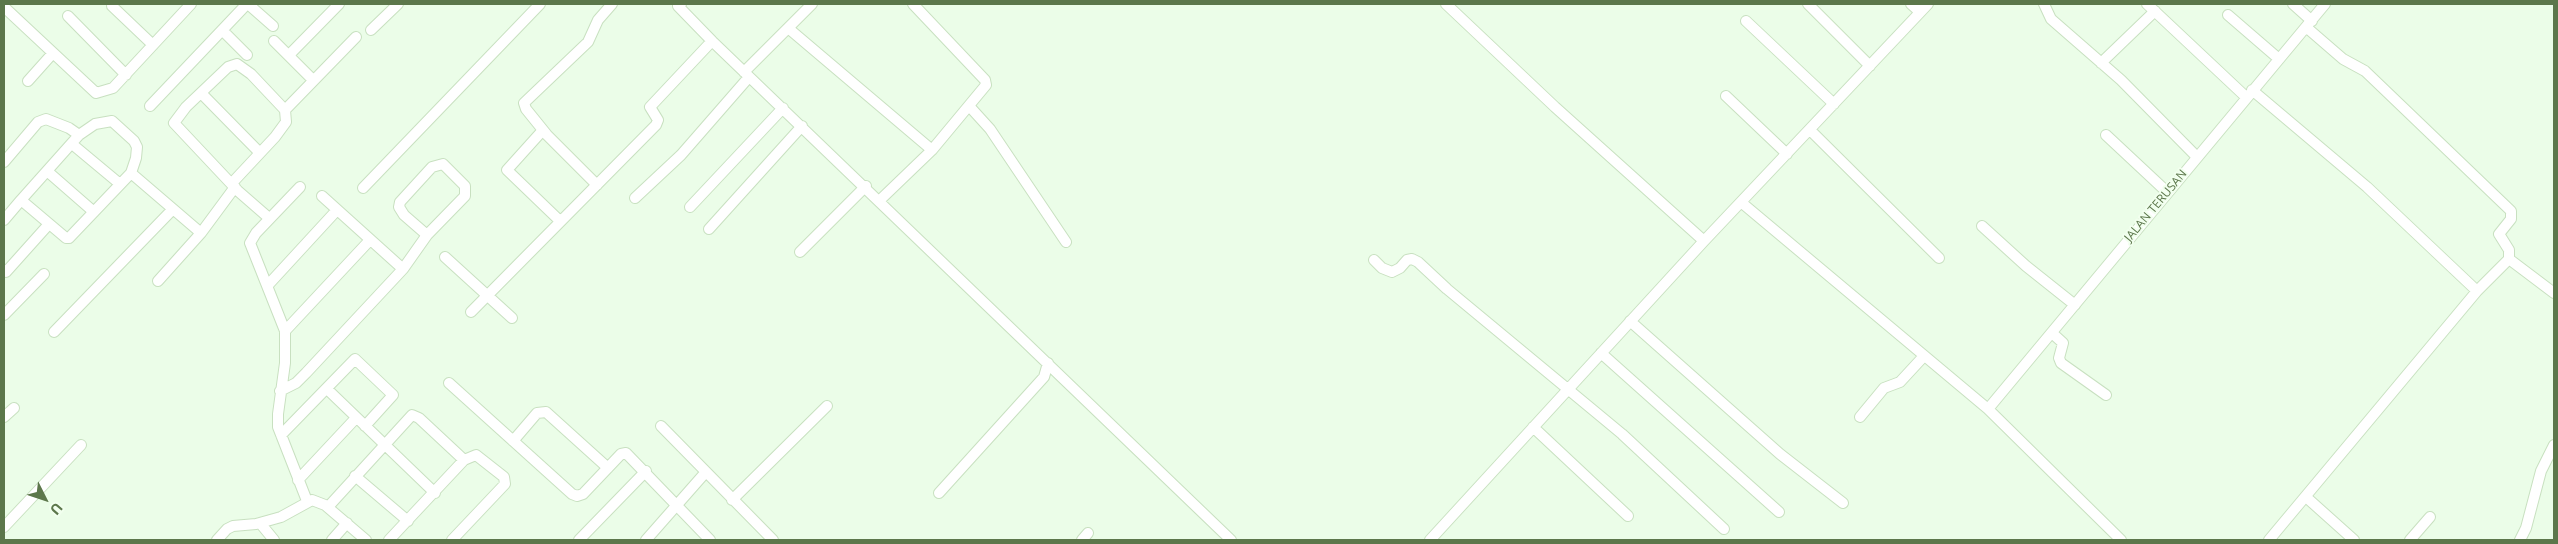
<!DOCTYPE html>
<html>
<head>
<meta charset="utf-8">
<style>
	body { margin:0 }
	#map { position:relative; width:2558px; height:544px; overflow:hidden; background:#ebfde8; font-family:"Open Sans",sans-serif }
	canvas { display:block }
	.frame { position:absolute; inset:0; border:5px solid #5c774b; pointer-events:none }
	.north { position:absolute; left:20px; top:474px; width:50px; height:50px; -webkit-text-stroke:4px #f1ffee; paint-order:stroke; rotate:131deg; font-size:14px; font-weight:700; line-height:20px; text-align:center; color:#5c774b }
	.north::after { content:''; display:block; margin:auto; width:18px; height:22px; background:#5c774b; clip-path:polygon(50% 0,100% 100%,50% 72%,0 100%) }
</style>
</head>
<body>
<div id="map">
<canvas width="2558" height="544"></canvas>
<div class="frame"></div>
<div class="north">U</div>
</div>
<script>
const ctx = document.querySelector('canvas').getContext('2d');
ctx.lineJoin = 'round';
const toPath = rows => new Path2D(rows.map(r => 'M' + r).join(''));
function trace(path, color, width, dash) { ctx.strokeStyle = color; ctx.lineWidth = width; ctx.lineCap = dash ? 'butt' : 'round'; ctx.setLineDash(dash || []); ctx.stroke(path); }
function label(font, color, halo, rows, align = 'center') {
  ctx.font = font + ' "Open Sans",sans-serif'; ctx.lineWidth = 4; ctx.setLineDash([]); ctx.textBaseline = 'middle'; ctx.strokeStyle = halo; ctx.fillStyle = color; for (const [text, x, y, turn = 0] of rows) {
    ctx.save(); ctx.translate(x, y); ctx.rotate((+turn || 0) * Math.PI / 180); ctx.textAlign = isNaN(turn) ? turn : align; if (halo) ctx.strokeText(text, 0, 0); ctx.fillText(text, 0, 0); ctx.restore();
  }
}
const minor = toPath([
	[248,4,273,26],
	[681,4,678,6,712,41,1231,540],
	[1446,4,1555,107,1704,241],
	[1808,4,1870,66],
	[1911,4,1920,12],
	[2044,4,2051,19,2121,80,2197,157],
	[2147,4,2246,97],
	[2293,4,2312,21],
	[112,6,153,45],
	[4,7,96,93,113,88,191,4],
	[2228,15,2279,59],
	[68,16,126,75],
	[1746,21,1834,104],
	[2306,27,2343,59,2365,71,2511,211,2511,219,2499,234,2509,250,2509,259],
	[788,28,932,150],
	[222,30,247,55],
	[371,30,398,4],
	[274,41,313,80],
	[289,55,339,4],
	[2101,63,2155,11],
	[744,72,812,4],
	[28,81,53,53],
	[2252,90,2367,187,2477,291],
	[201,93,260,153],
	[1726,96,1787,154],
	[150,106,244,7],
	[970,107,990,129,1066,242],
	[285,110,356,37],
	[543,130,507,170,560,221],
	[1810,130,1939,258],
	[2106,135,2167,192],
	[72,144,120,184],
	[4,162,38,122,46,119,69,128,79,135],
	[47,171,94,212],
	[131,173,201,233,235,187],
	[232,183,275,137,286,122,285,110,251,74,237,64,228,67,186,107,174,123,238,191,269,218],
	[597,185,547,135,526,109,524,103,588,42,598,20,612,4],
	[300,187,256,233,250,243,285,331,285,363,278,414,278,427,307,501],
	[363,188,540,4],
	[322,196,403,269],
	[635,198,681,155,749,77],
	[880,200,932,150,986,85,985,80,913,4],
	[1742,203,1988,409,2121,540],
	[690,207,783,108],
	[4,220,21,200,79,135,95,124,112,121,134,141,137,147,136,158,131,173,69,238,66,238,21,200],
	[1982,226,2026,266,2075,305],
	[709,229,802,126],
	[800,252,866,186],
	[445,257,512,318],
	[1374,260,1382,268,1392,272,1400,268,1407,260,1412,259,1418,262,1447,289,1622,434,1724,529],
	[4,270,6,272,49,224],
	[158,281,201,233],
	[268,285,337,210],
	[471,312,656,125,658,120,650,107,712,41],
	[4,315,44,274],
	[1630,321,1780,454,1843,503],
	[285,331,370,240],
	[54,332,173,209],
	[2052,333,2063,343,2059,358,2061,363,2106,395],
	[1601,353,1779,512],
	[449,383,572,494,577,496,583,494,621,454,626,453,710,540],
	[327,389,435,493],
	[280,391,296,383,306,373,403,269,427,235,465,196,465,186,443,164,432,167,400,202,399,207,404,215,427,235],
	[1988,409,2325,4],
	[4,417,14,408],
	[1860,417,1884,388,1900,382,1924,356],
	[661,426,773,540],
	[1533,427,1628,516],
	[281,435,355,359,393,395,365,426],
	[513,441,537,413,546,412,608,468],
	[355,476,408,521],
	[298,480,356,418],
	[939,493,1044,377,1048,363],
	[2306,497,2354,540],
	[732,500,827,406],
	[328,507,412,415,419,418,464,460],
	[260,523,274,540],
	[4,527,81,445],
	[217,540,227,529,233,526,256,524,281,517,312,500,325,505,366,540],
	[332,540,347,523],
	[389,540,464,460,476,455,504,477,505,484,452,540],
	[579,540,646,471],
	[646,540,705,473],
	[1082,540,1088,533],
	[1430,540,1704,241,1928,4],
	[2269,540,2477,291,2509,259,2554,293],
	[2410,540,2430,517],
	[2520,540,2526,528,2541,471,2554,445]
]);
trace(minor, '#c8e0c0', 12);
trace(minor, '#fff', 10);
label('12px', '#5c774b', '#f1ffee', [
	["JALAN TERUSAN",2156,206,-50]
]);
</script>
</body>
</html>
